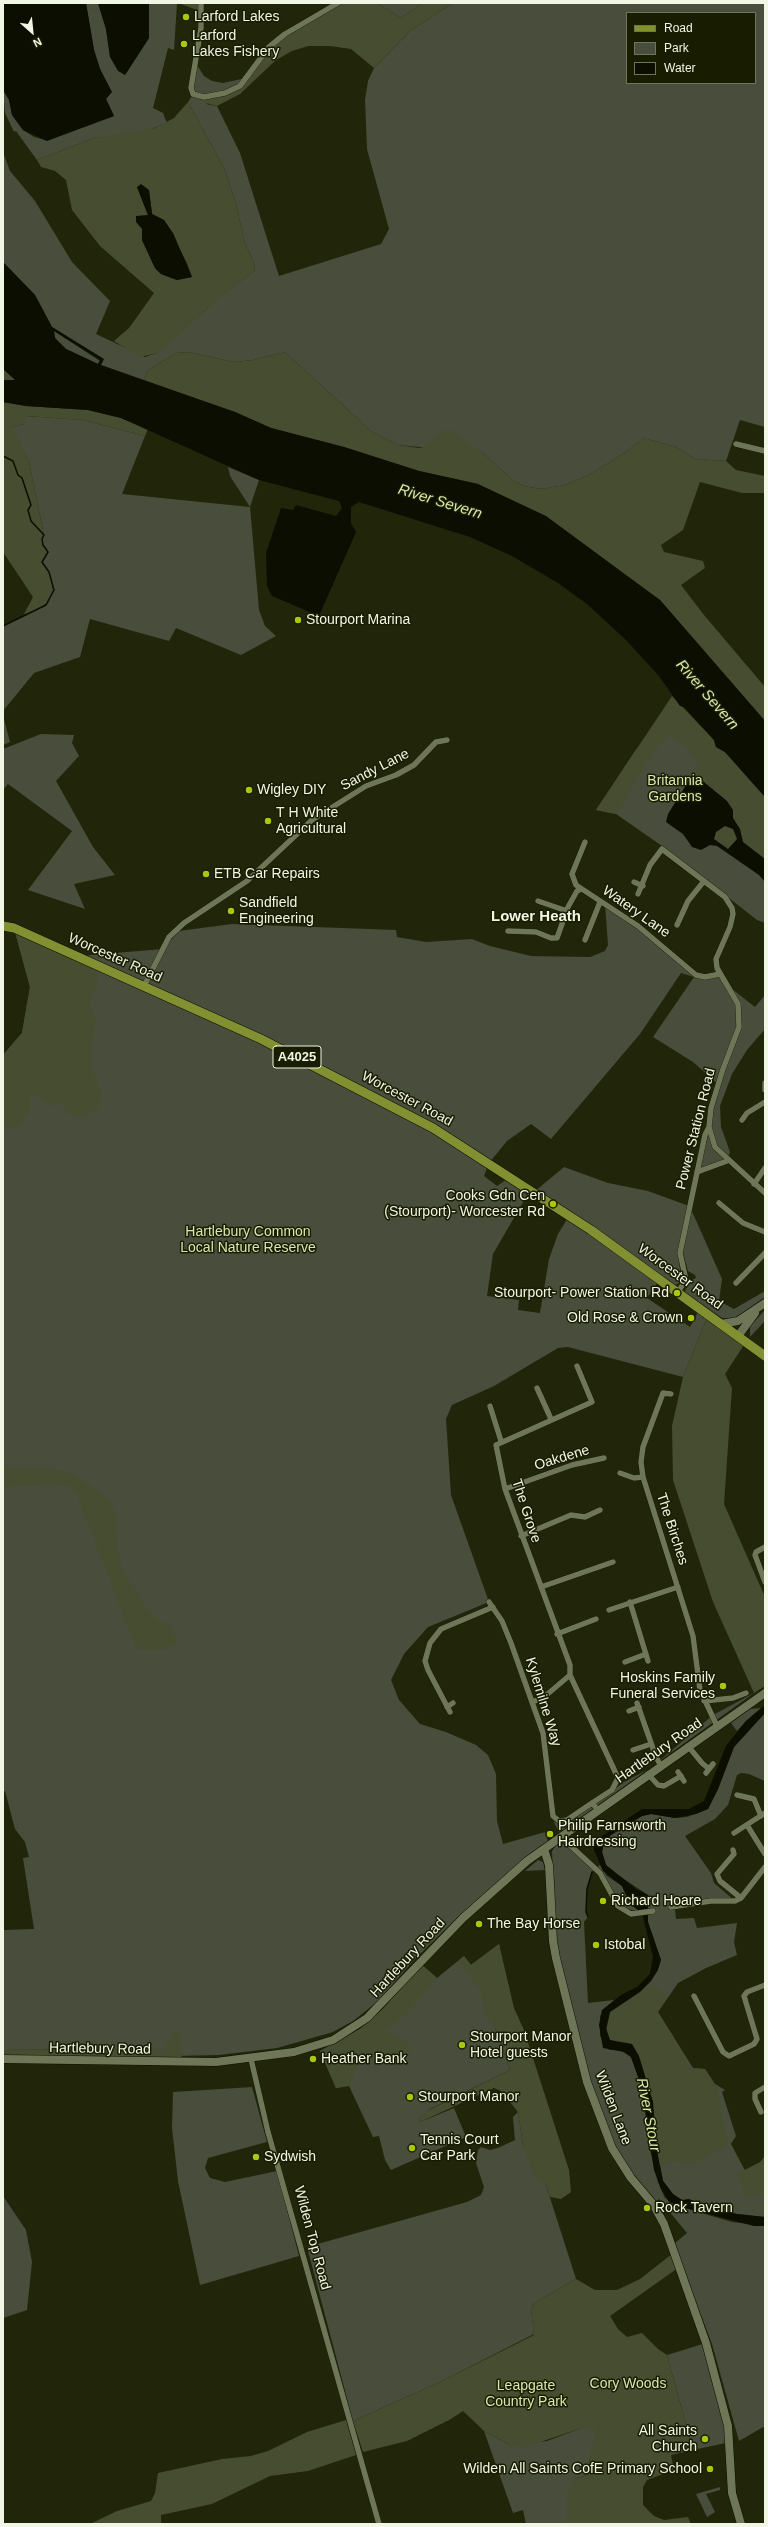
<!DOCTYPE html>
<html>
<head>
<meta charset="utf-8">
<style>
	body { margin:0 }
	#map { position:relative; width:768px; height:2527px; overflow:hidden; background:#21260a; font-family:Helvetica,sans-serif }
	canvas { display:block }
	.frame { position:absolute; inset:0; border:4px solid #f2f6e5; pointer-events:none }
	.legend { position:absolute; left:626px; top:12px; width:130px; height:72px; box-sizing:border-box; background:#181d02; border:1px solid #6f745d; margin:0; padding:5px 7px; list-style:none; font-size:12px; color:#f2f6e5 }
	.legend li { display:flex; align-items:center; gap:8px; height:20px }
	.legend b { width:20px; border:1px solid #6f745d }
	.north { position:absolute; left:12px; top:12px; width:40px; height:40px; -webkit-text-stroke:3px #181d02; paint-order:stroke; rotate:153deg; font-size:11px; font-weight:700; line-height:16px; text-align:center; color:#f2f6e5 }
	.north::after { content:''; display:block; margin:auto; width:14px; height:18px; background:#f2f6e5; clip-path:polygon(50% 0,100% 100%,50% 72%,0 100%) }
</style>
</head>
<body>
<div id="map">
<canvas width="768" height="2527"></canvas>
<div class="frame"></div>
<ul class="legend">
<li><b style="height:5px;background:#829032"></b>Road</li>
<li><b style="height:11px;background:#494d3b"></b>Park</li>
<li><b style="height:11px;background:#0b0e00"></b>Water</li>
</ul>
<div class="north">N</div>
</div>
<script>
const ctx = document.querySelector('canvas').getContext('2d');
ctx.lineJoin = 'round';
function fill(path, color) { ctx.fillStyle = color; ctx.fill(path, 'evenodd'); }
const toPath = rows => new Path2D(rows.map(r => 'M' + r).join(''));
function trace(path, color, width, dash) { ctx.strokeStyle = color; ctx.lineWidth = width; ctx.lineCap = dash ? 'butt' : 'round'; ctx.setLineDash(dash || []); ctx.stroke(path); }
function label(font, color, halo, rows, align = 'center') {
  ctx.font = font + ' Helvetica,sans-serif'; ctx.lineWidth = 3; ctx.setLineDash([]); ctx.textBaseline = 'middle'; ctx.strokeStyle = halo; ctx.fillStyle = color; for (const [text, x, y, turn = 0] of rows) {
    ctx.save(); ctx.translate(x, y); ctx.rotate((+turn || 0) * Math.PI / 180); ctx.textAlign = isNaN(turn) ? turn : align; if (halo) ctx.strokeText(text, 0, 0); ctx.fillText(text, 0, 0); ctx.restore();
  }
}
fill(toPath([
	[86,3,98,3,106,29,110,57,125,75,149,38,149,3,177,3,174,50,168,48,153,108,163,113,167,123,143,132,94,138,37,160,16,131,14,132,5,113,3,90,9,99,12,115,23,130,34,137,45,140,114,116,106,99,111,92,100,69,94,50],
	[377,3,422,3,401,18],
	[453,3,765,3,765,427,740,420,726,461,695,459,676,447,644,438,623,454,589,475,565,485,541,489,524,486,514,481,483,453,398,445,371,431,285,352,253,360,234,362,188,352,176,353,148,370,144,381,100,365,103,359,52,327,35,295,3,262,3,152,10,171,35,201,72,262,110,301,96,334,145,357,157,353,216,300,254,271,255,265,245,243,236,204,224,168,188,102,193,94,195,62,204,76,212,81,223,83,246,78,240,86,206,104,217,106,240,153,279,276,381,244,389,229,367,149,365,100,368,81,374,68,410,31],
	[627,13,755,13,755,83,627,83],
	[54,331,100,361,98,364,66,349,55,338],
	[25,416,83,420,145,436,122,494,250,507,230,476,228,467,259,480,250,507,259,610,265,626,276,636,241,655,176,628,169,641,90,619,80,657,34,673,3,711,3,626,46,605,49,602,53,586,49,572,42,562,47,555,47,549,43,545,42,539,44,535,29,462,11,427,25,424],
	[671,704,765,806,765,923,757,920,665,848,616,814,596,810,635,751],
	[3,715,10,742,3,745],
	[41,734,74,735,72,743,79,756,56,781,93,847,115,875,74,884,85,909,28,890,72,831,8,784,3,790,3,749],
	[605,904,633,923,696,975,720,974,727,985,755,1007,765,995,765,1029,747,1050,732,1074,720,1106,721,1127,730,1152,727,1161,697,1172,718,1084,693,1062,653,1037,694,977,681,973,640,1034,551,1139,531,1124,507,1141,489,1163,484,1176,497,1186,510,1177,530,1190,493,1254,487,1296,519,1300,518,1310,540,1313,549,1259,558,1234,569,1216,534,1192,564,1167,608,1183,648,1191,689,1206,678,1256,682,1281,676,1285,662,1276,647,1298,690,1327,698,1312,707,1318,683,1377,568,1347,558,1348,494,1386,452,1405,446,1419,451,1495,489,1602,428,1627,404,1654,391,1680,399,1700,420,1724,446,1732,476,1745,488,1755,496,1774,497,1821,503,1844,545,1832,548,1842,461,1914,414,1960,377,2002,353,2021,333,2032,277,2048,219,2055,176,2056,164,2050,3,2049,3,1930,34,1929,23,1858,29,1857,25,1842,15,1829,5,1791,3,1792,3,1055,22,1033,30,987,14,928,81,959,90,955,163,949,179,931,232,924,396,930,397,937,426,942,472,939,490,946,531,956,590,957,605,951,608,945],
	[691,1209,722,1279,719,1301,734,1309,765,1291,765,1297,735,1318,722,1318,685,1292,688,1282,696,1278,695,1275,688,1271,683,1253],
	[765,1310,765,1321,750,1337,750,1326],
	[754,1693,658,1762,713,1715],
	[761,1708,746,1721,737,1731,731,1723,750,1709],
	[765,1713,765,1781,749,1774,741,1773,737,1775,728,1805,715,1819,685,1836,711,1873,714,1883,735,1901,671,1907,672,1910,675,1910,676,1919,694,1918,697,1928,737,1923,734,1942,737,1955,706,1968,678,1983,658,2012,693,2068,705,2069,715,2084,725,2090,722,2092,736,2136,731,2144,748,2176,765,2184,765,2217,737,2214,709,2208,690,2200,682,2200,673,2194,663,2181,642,2066,632,2044,636,1995,661,1960,648,1922,648,1895,615,1873,606,1865,602,1852,604,1843,611,1835,642,1816,651,1814,675,1818,687,1817,708,1809,718,1789,734,1747],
	[647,1770,559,1833,554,1822,562,1824,573,1820,624,1782],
	[561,1843,574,1851,595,1869,600,1865,607,1876,622,1886,628,1900,642,1913,618,1906,595,1869,592,1872,587,1889,586,1912,588,1917,584,1922,588,2003,614,2000,600,2016,600,2036,609,2050,620,2050,631,2057,642,2088,650,2150,658,2182,665,2198,678,2206,732,2222,765,2226,765,2426,739,2441,712,2344,674,2244,687,2233,659,2199,653,2204,605,2131,556,1958,552,1851,556,1845],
	[538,1860,543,1862,545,1870,525,1871],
	[499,1944,502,1959,495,2028,510,2070,430,2109,419,2119,420,2122,454,2108,466,2137,391,2170,385,2160,379,2136,373,2137,349,2086,336,2088,320,2051,360,2029,383,2009,422,1965,437,1978,464,1956,471,1965],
	[252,2087,267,2142,208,2158,205,2168,210,2178,225,2182,277,2171,299,2256,200,2285,178,2181,172,2128,173,2092],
	[518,2112,523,2146,545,2182,576,2279,534,2303,531,2310,534,2334,442,2381,353,2421,307,2247,467,2202,481,2195,484,2187,476,2163,478,2150,481,2147,490,2150,498,2148,515,2140,513,2117],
	[3,2196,26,2230,32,2262,27,2310,3,2318],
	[706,2343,730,2442,693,2450,667,2355],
	[579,2429,597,2429,589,2463,590,2474,574,2479,567,2524,526,2524,523,2510,513,2513,484,2431,510,2445,547,2441],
	[720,2487,720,2490,706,2494,715,2512,707,2517,696,2494]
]), '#494d3b');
fill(toPath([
	[178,3,199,3,200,11,197,10],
	[338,3,377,3,401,18,422,3,453,3,410,31,374,68,351,49,330,46,308,46,292,51,276,60,240,94,217,106,202,102,200,97,240,86,269,47],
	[188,102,224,168,236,204,245,243,255,265,254,271,206,309,166,347,158,353,140,357,114,341,129,328,154,293,100,246,72,210,66,180,55,171,41,167,37,160,94,138,155,128,174,118],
	[137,187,149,190,152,214,164,220,187,263,192,277,177,280,161,274,155,268,142,240,142,229,148,215],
	[188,352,234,362,253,360,285,352,371,431,398,445,419,448,424,447,441,432,449,429,483,453,514,481,524,486,541,489,565,485,589,475,623,454,644,438,676,447,695,459,726,461,736,470,765,476,765,493,742,493,700,482,683,530,661,545,664,552,703,561,705,568,681,585,704,615,765,687,765,721,660,600,478,484,419,471,344,447,271,428,235,412,144,381,148,370,176,353],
	[3,369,9,373,16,380,3,380],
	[3,402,26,406,88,410,121,418,148,429,145,436,83,420,26,416,25,424,12,427,29,462,44,535,42,539,43,545,48,552,42,562,49,572,53,586,49,602,31,613,24,614,33,597,3,552],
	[672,696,714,740,716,747,725,752,765,797,765,859,743,842,740,829,733,818,733,810,700,778,694,778,698,764,688,749,671,736,661,742,651,755,616,814,596,810],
	[725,826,733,829,737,839,728,849,713,839,716,832],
	[14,928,97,967,97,989,91,997,90,1005,96,1020,90,1051,94,1057,89,1064,102,1093,98,1109,83,1116,69,1114,61,1102,49,1106,35,1095,29,1098,30,1110,20,1125,7,1129,3,1126,3,1055,22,1033,30,987],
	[707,1318,744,1345,725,1374,732,1388,724,1504,765,1597,765,1686,754,1693,713,1602,673,1480,672,1426,683,1377],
	[3,1466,20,1470,49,1468,73,1474,106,1497,115,1510,118,1554,124,1571,145,1606,156,1619,170,1626,177,1643,164,1650,137,1650,77,1495,69,1486,45,1484,3,1487],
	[499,1944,514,2008,524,2030,569,2170,571,2192,561,2199,550,2197,545,2182,541,2183,532,2170,523,2146,518,2112,501,2091,494,2088,420,2122,419,2119,427,2111,510,2070,495,2028,484,2010,481,1992,458,1961,464,1956,471,1965],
	[422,1965,437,1978,407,2013,385,2031,405,2041,411,2047,411,2054,392,2056,380,2052,363,2059,356,2069,349,2086,336,2088,320,2051,360,2029,383,2009],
	[645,1987,658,1988,667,1997,656,2015,672,2034,690,2068,705,2069,717,2088,728,2144,694,2164,685,2164,675,2160,659,2166,653,2102,642,2066,618,2043,610,2040,606,2032,610,2012],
	[174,2032,179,2035,182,2059,3,2056,3,2049,163,2050],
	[765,2156,765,2193,755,2196,744,2194,737,2174,760,2162],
	[672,2254,678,2268,610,2316,618,2329,627,2337,642,2333,658,2349,667,2355,693,2450,671,2455,674,2470,647,2480,643,2487,643,2505,654,2516,664,2520,688,2517,691,2524,567,2524,567,2494,574,2479,590,2474,589,2463,596,2429,579,2429,525,2447,510,2445,484,2431,463,2411,451,2419,407,2441,363,2452,353,2421,442,2381,534,2335,531,2310,534,2303,576,2279,595,2290,617,2290,640,2279],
	[346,2420,356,2455,308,2471,270,2476,212,2504,161,2515,161,2524,90,2524,117,2511,151,2501,155,2493,158,2473,222,2459,251,2456,268,2451,307,2432]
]), '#474d30');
fill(toPath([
	[3,3,86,3,94,50,100,69,112,92,106,99,114,116,47,141,23,130,12,115,9,100,3,90],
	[98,3,149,3,149,38,125,75,118,71,110,57,106,29],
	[141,184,149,190,152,214,164,220,173,233,192,277,177,280,161,274,155,268,142,240,142,229,136,222,136,216,148,215,137,187],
	[3,262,35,295,52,327,104,359,101,365,235,412,271,428,344,447,419,471,478,484,546,516,660,600,765,721,765,797,725,752,716,747,714,740,684,707,680,706,659,676,626,640,587,604,558,583,512,556,470,537,359,502,351,507,351,523,356,532,319,616,272,596,267,586,266,553,281,508,293,510,296,505,336,516,342,508,339,501,259,480,121,418,88,410,26,406,3,402,3,380,15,380,3,369],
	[54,331,100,360,98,364,66,349,55,338],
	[694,778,699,778,727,801,733,810,733,818,740,829,743,842,765,859,765,882,759,875,717,846,710,845,701,850,692,847,683,834,666,822,668,814,688,782],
	[725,826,733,829,737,839,728,849,714,839,716,832],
	[765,1705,765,1713,734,1747,718,1789,708,1809,696,1814,675,1818,651,1814,642,1816,611,1835,604,1843,602,1852,606,1865,636,1889,648,1895,648,1922,661,1960,658,1970,651,1981,640,1992,610,2012,606,2028,610,2040,632,2044,639,2056,653,2102,657,2151,663,2181,673,2194,682,2200,689,2199,709,2208,737,2214,765,2217,765,2226,754,2226,678,2206,669,2202,661,2189,654,2170,642,2088,631,2057,624,2052,603,2048,599,2025,602,2010,621,1995,637,1987,650,1974,653,1957,642,1913,631,1905,622,1886,603,1871,594,1850,594,1845,602,1836,642,1809,689,1809,704,1801,726,1746,746,1721]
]), '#0b0e00');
trace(toPath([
	[3,456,13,461,18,475,22,478,31,505,28,510,31,521,44,535,42,539,43,545,48,552,42,562,49,572,54,590,46,605,3,626],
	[588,1917,586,1912,587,1889,592,1872]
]), '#0b0e00', 1.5);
const street = toPath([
	[201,3,201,28,191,88,193,94,204,97,225,93,240,86,269,47,285,34,338,3],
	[736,444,765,451],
	[585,842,572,874,576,885,638,926,696,975,705,977,720,974],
	[634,882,643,886],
	[638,894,650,865,662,849,725,897,732,908,733,914,730,927,716,959,717,968,738,1004,739,1027,723,1069,711,1108,709,1127,705,1135,680,1253,686,1280,677,1293],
	[538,901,567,911],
	[677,925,688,901,704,881],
	[508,931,536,932,551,938,557,938,568,907,577,891,581,889],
	[585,940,600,902],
	[144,986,169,937,184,923,247,881,312,820,366,786,396,775,414,765,436,742,447,740],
	[765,1083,765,1090],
	[742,1120,747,1113,765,1102],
	[709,1127,715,1147,765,1193],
	[697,1172,727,1161],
	[754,1184,765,1168],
	[719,1203,743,1223,765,1232],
	[736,1283,765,1253],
	[537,1388,551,1419],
	[490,1406,501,1441],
	[620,1473,634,1478,643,1477,641,1462,643,1447,663,1393,671,1394],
	[643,1477,693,1636,700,1690,717,1726],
	[505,1489,572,1465,604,1458],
	[521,1536,571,1515,585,1517,600,1510],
	[765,1547,756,1552,755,1555,765,1582],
	[541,1587,613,1562],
	[489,1602,502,1621,511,1643,543,1733,553,1816,559,1821,567,1820,592,1803],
	[630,1602,648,1661],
	[609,1610,678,1587],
	[557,1634,596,1619],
	[625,1662,646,1654],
	[570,1675,618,1778,612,1790,592,1803,598,1810],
	[704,1701,733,1698,746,1693],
	[532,1702,543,1698,570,1675,570,1665,505,1489,496,1445,592,1402,577,1366],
	[637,1703,656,1757,661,1766],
	[447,1707,453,1703],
	[629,1711,639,1707],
	[450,1712,428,1670,425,1661,430,1643,441,1629,493,1607],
	[688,1746,702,1763,709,1769],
	[633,1750,651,1744],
	[678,1772,684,1781],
	[706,1773,713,1764],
	[648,1774,658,1785,664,1786,681,1776],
	[737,1795,754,1799,761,1816],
	[747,1825,765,1854],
	[734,1833,765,1813],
	[561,1837,600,1873,618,1906,631,1914,653,1911],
	[733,1850,734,1854,717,1874,720,1881,741,1898],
	[671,1907,711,1901,735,1901,741,1898,765,1867],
	[694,1996,723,2052,729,2056,754,2044,757,2039,744,1996,747,1992,765,1985],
	[251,2059,268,2132,379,2524],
	[761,2112,755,2099,755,2093,765,2087]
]);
const secondary = toPath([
	[721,1324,738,1321,765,1303],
	[738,1336,755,1313],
	[544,1849,549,1865,553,1941,556,1958,587,2082,612,2148,631,2178,653,2204,664,2224,706,2343,728,2426,732,2493,741,2524],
	[3,2059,216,2062,294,2052,333,2040,367,2018,463,1918,527,1861,765,1693]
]);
const primary = toPath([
	[3,926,14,928,261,1039,433,1128,591,1230,765,1356]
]);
trace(street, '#0b0f00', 6);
trace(secondary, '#0b0f00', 9);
trace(primary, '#0b0f00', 10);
trace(street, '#6f7657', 5.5);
trace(secondary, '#6f7657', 8);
trace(primary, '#829032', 9);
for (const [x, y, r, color] of [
	[186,17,4,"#adc60d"],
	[184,44,4,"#adc60d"],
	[298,620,4,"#adc60d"],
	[249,790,4,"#adc60d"],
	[268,821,4,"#adc60d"],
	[206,874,4,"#adc60d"],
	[231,911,4,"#adc60d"],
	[553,1204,4,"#adc60d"],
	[677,1293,4,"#adc60d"],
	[691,1318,4,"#adc60d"],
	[723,1686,4,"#adc60d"],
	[550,1834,4,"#adc60d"],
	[603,1901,4,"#adc60d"],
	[479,1924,4,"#adc60d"],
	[596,1945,4,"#adc60d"],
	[462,2045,4,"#adc60d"],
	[313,2059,4,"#adc60d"],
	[410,2097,4,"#adc60d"],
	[412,2148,4,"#adc60d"],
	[256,2157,4,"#adc60d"],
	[647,2208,4,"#adc60d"],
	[705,2439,4,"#adc60d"],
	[710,2469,4,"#adc60d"]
]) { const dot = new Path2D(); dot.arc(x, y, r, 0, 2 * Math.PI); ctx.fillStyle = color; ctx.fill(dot); trace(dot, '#181d02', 1.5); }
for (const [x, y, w] of [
	[297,1057,48]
]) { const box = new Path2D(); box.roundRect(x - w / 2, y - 11, w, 22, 3); ctx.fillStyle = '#181d02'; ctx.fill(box); trace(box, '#f2f6e5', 1); }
label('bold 13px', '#f2f6e5', null, [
	["A4025",297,1057]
]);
label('14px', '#f2f6e5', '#181d02', [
	["Larford Lakes",194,17],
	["Larford",192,36],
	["Lakes Fishery",192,52],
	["Stourport Marina",306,620],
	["Wigley DIY",257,790],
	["T H White",276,813],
	["Agricultural",276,829],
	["ETB Car Repairs",214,874],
	["Sandfield",239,903],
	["Engineering",239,919],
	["Cooks Gdn Cen",545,1196,"right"],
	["(Stourport)- Worcester Rd",545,1212,"right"],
	["Stourport- Power Station Rd",669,1293,"right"],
	["Old Rose & Crown",683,1318,"right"],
	["Hoskins Family",715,1678,"right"],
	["Funeral Services",715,1694,"right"],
	["Philip Farnsworth",558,1826],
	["Hairdressing",558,1842],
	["Richard Hoare",611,1901],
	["The Bay Horse",487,1924],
	["Istobal",604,1945],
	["Stourport Manor",470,2037],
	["Hotel guests",470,2053],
	["Heather Bank",321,2059],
	["Stourport Manor",418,2097],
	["Tennis Court",420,2140],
	["Car Park",420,2156],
	["Sydwish",264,2157],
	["Rock Tavern",655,2208],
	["All Saints",697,2431,"right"],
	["Church",697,2447,"right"],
	["Wilden All Saints CofE Primary School",702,2469,"right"]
], 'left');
label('14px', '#f2f6e5', '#181d02', [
	["Sandy Lane",375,770,-27],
	["Watery Lane",636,912,35],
	["Worcester Road",115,958,24],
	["Worcester Road",407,1099,28],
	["Power Station Road",696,1129,-76],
	["Worcester Road",680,1277,36],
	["Oakdene",562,1458,-17],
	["The Grove",526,1511,72],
	["The Birches",672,1529,72],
	["Kylemilne Way",543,1702,73],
	["Hartlebury Road",659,1751,-35],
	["Hartlebury Road",408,1958,-47],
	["Hartlebury Road",100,2049,1],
	["Wilden Lane",613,2108,69],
	["Wilden Top Road",312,2238,75]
]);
label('14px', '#d9e6ad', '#181d02', [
	["Britannia",675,781],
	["Gardens",675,797],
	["Hartlebury Common",248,1232],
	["Local Nature Reserve",248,1248],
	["Cory Woods",628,2384],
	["Leapgate",526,2386],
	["Country Park",526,2402]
]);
label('italic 15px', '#dae7ad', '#181d02', [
	["River Severn",440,502,17],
	["River Severn",707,695,49],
	["River Stour",648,2115,79]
]);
label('bold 15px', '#f2f6e5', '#181d02', [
	["Lower Heath",536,917]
]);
</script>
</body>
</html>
